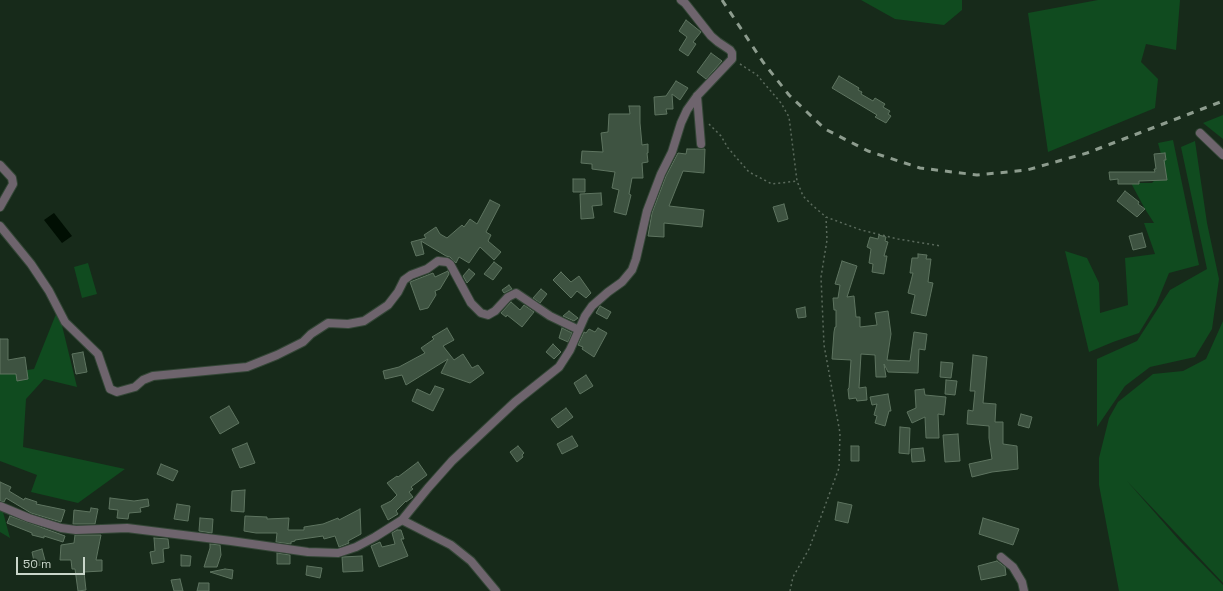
<!DOCTYPE html>
<html>
<head>
<meta charset="utf-8">
<style>
	body { margin:0 }
	#map { position:relative; width:1223px; height:591px; overflow:hidden; background:#172a1a; font-family:"Space Grotesk",sans-serif }
	canvas { display:block }
	.scale { position:absolute; left:16px; top:557px; width:69px; height:18px; box-sizing:border-box; border:2px solid #c9d6ca; border-top:0; padding-left:5px; font-size:12px; line-height:14px; white-space:nowrap; color:#c9d6ca; -webkit-text-stroke:3px #172a1a; paint-order:stroke }
</style>
</head>
<body>
<div id="map">
<canvas width="1223" height="591"></canvas>
<div class="scale">50 m</div>
</div>
<script>
const ctx = document.querySelector('canvas').getContext('2d');
ctx.lineJoin = 'round';
function fill(path, color) { ctx.fillStyle = color; ctx.fill(path, 'evenodd'); }
const toPath = rows => new Path2D(rows.map(r => 'M' + r).join(''));
function trace(path, color, width, dash) { ctx.strokeStyle = color; ctx.lineWidth = width; ctx.lineCap = dash ? 'butt' : 'round'; ctx.setLineDash(dash || []); ctx.stroke(path); }
fill(toPath([
	[861,0,962,0,962,10,944,25,895,19],
	[1098,0,1180,0,1176,50,1146,44,1141,62,1158,79,1155,108,1048,152,1028,13],
	[1223,115,1223,139,1203,123],
	[1173,140,1199,265,1169,273,1156,305,1139,333,1113,342,1089,352,1065,251,1087,258,1099,283,1100,313,1128,305,1125,258,1155,254,1144,223,1154,223,1145,209,1131,183,1152,183,1165,169,1158,143],
	[1195,141,1207,223,1219,279,1212,329,1195,357,1150,367,1125,386,1097,427,1097,359,1137,341,1170,290,1207,269,1181,147],
	[88,263,97,294,82,298,74,267],
	[58,309,77,387,44,379,26,399,23,447,125,469,78,503,31,492,37,475,0,461,0,374,34,369],
	[1223,321,1223,583,1127,481,1179,540,1223,585,1223,591,1119,591,1099,485,1099,458,1109,418,1118,402,1153,374,1183,371,1206,359],
	[0,510,3,512,10,538,0,532]
]), '#104b1f');
fill(toPath([
	[54,213,72,236,62,243,44,220]
]), '#010f03');
const building = toPath([
	[686,20,701,32,693,42,696,44,688,56,679,50,687,37,679,31,686,20],
	[711,53,722,61,706,79,697,72,711,53],
	[839,76,859,88,858,90,862,92,861,94,873,101,875,98,885,104,883,107,890,111,888,114,891,116,886,123,875,117,877,115,832,88,839,76],
	[676,81,688,88,680,100,672,94,673,109,666,109,667,114,655,115,654,97,666,96,676,81],
	[629,106,640,106,640,123,642,145,648,144,648,153,647,153,648,162,642,163,643,178,632,178,629,194,631,195,626,215,614,212,619,190,612,188,615,172,592,169,592,164,581,163,582,151,603,152,601,133,608,132,609,114,630,114,629,106],
	[687,149,705,149,704,173,683,171,669,206,704,210,702,227,664,223,664,237,648,236,652,213,666,176,678,153,686,154,687,149],
	[1165,153,1166,160,1164,160,1167,180,1139,181,1139,184,1118,184,1118,179,1110,180,1109,172,1155,172,1154,169,1156,169,1154,154,1165,153],
	[573,179,585,179,585,192,573,192,573,179],
	[1125,191,1139,202,1138,204,1145,209,1137,217,1117,201,1125,191],
	[601,193,602,205,592,206,594,218,581,219,580,194,601,193],
	[490,200,500,205,486,232,491,235,488,241,501,252,494,260,480,247,469,263,459,257,456,263,450,257,446,256,421,241,424,254,416,256,411,242,426,238,424,235,436,227,440,234,447,238,462,225,464,227,470,219,477,224,490,200],
	[784,204,788,219,778,222,773,207,784,204],
	[1142,233,1146,247,1133,250,1129,236,1142,233],
	[879,235,886,237,885,241,888,242,884,256,887,256,884,274,872,272,873,264,869,263,871,249,867,247,870,237,878,239,879,235],
	[918,254,927,255,926,259,931,259,928,282,933,283,926,316,911,313,915,295,908,293,913,273,910,273,912,258,918,258,918,254],
	[842,261,857,266,847,297,854,296,856,317,860,317,860,327,877,325,875,313,888,311,891,334,887,360,910,361,914,332,927,334,925,350,919,349,918,373,888,372,884,364,886,377,876,377,875,355,861,354,859,388,866,387,867,400,857,401,856,398,849,399,848,389,849,388,851,360,832,359,834,332,835,327,836,327,836,310,834,310,833,298,838,298,840,285,835,284,842,261],
	[494,262,502,268,493,280,484,274,494,262],
	[469,269,475,274,467,283,463,276,469,269],
	[448,271,449,274,440,289,435,291,436,295,428,308,420,310,410,282,433,273,435,277,448,271],
	[561,272,571,282,579,276,591,293,586,298,577,291,571,298,553,280,561,272],
	[509,285,512,289,504,293,502,290,509,285],
	[541,289,547,294,540,303,533,298,541,289],
	[511,302,520,310,524,305,534,312,522,327,507,315,506,317,501,313,511,302],
	[600,306,611,312,607,319,596,313,600,306],
	[805,307,806,317,798,318,796,309,805,307],
	[569,311,578,318,574,321,563,316,569,311],
	[447,328,454,340,443,346,454,360,463,354,472,368,478,365,484,373,470,383,441,373,448,359,406,385,402,375,385,379,383,371,399,367,425,353,421,348,434,339,432,337,447,328],
	[562,328,572,333,568,342,559,338,562,328],
	[598,328,607,333,594,357,582,349,583,347,578,345,584,332,586,333,589,329,595,332,598,328],
	[0,339,8,339,8,360,25,357,28,379,17,381,16,374,0,374,0,339],
	[553,344,561,352,554,359,546,352,553,344],
	[83,352,87,372,76,374,72,354,83,352],
	[973,355,987,357,983,403,996,404,995,422,1003,422,1003,444,1017,446,1018,469,992,472,972,477,969,464,992,459,989,438,989,426,967,424,968,410,973,411,975,391,970,391,973,355],
	[941,362,953,363,951,378,940,377,941,362],
	[586,375,593,386,580,394,574,383,586,375],
	[946,380,957,381,955,395,945,394,946,380],
	[435,386,444,389,433,411,412,401,417,389,430,395,435,386],
	[924,389,925,395,946,397,944,415,938,414,939,438,926,438,925,417,912,423,907,412,916,408,915,390,924,389],
	[888,394,891,411,889,411,885,426,875,423,877,416,874,415,877,404,872,405,870,397,888,394],
	[229,406,239,423,220,434,210,417,229,406],
	[566,408,573,417,558,428,551,419,566,408],
	[1021,414,1032,417,1029,428,1018,425,1021,414],
	[900,427,910,428,909,454,899,453,900,427],
	[958,434,960,461,945,462,943,435,958,434],
	[572,436,578,446,562,454,557,444,572,436],
	[247,443,255,463,240,468,232,449,247,443],
	[518,446,524,453,522,455,523,457,517,462,510,452,518,446],
	[851,446,859,446,859,461,851,461,851,446],
	[923,448,925,461,912,462,911,449,923,448],
	[418,462,427,475,411,487,413,489,409,492,413,497,406,502,406,501,396,511,398,514,388,520,381,506,391,501,397,495,387,483,397,476,398,477,418,462],
	[161,464,178,471,173,481,157,474,161,464],
	[0,482,11,487,9,491,24,500,25,498,37,502,36,504,65,510,61,522,31,513,6,498,4,502,0,501,0,482],
	[245,490,244,512,231,511,232,491,245,490],
	[110,498,134,501,148,499,149,506,140,508,141,512,129,513,128,519,117,518,118,510,109,509,110,498],
	[838,502,852,505,848,523,835,520,838,502],
	[177,504,190,506,188,521,174,519,177,504],
	[91,508,98,509,95,524,73,524,74,510,90,512,91,508],
	[360,509,361,534,348,541,349,543,339,547,335,536,324,539,323,536,295,540,295,541,291,542,291,544,276,542,277,533,256,533,244,531,245,516,267,517,267,519,289,518,288,530,304,530,304,527,323,524,338,518,339,520,360,509],
	[10,516,65,536,63,542,44,536,44,538,32,535,32,533,7,523,10,516],
	[200,518,213,519,212,533,199,531,200,518],
	[983,518,1019,529,1013,545,979,534,983,518],
	[397,530,401,530,404,539,401,539,408,556,379,567,371,546,380,542,382,547,395,544,392,533,397,530],
	[75,535,101,535,96,560,102,560,102,571,84,572,86,590,78,591,75,569,72,569,71,560,60,560,61,545,74,543,75,535],
	[154,538,168,539,169,548,163,549,164,562,152,564,150,552,155,551,154,538],
	[210,544,220,545,221,555,217,567,204,567,210,548,210,544],
	[42,549,46,564,35,566,32,552,42,549],
	[277,553,290,555,290,564,277,564,277,553],
	[181,555,191,556,190,566,181,566,181,555],
	[362,556,363,571,343,572,342,557,362,556],
	[997,561,1005,567,1006,575,981,580,978,566,997,561],
	[307,566,322,568,320,578,306,575,307,566],
	[225,569,233,570,232,579,210,572,225,569],
	[180,579,183,591,174,591,171,580,180,579],
	[199,583,209,583,209,591,197,591,199,583]
]);
fill(building, '#3e5341');
trace(building, '#5e7460', 1);
const street = toPath([
	[697,96,701,144],
	[1200,133,1223,155],
	[0,165,12,178,13,184,0,207],
	[0,226,31,264,49,291,65,322,98,354,110,389,117,392,135,387,143,380,153,376,247,367,277,355,303,342,311,334,328,323,348,324,364,321,388,305,398,292,404,280,411,275,427,269,438,261,447,262,450,264,471,303,481,313,488,315,495,311,508,297,516,293,550,316,579,330],
	[0,506,29,518,61,528,76,530,127,528,231,541,308,552,338,553,356,547,375,537,402,520,428,488,452,461,515,402,559,367,570,350,585,316,592,306,608,292,622,282,632,270,636,259,647,211,661,174,672,152,681,123,687,110,697,96,732,59,732,53,730,50,718,42,711,36,685,3,681,0],
	[402,520,451,545,471,561,496,591],
	[1001,557,1013,567,1022,582,1024,591]
]);
trace(street, '#334636', 10);
trace(toPath([
	[740,64,757,75,781,103,789,117,797,181,803,196,812,205,826,217,861,230,898,239,941,246],
	[709,124,721,136,728,148,749,172,772,184,797,181],
	[790,591,793,577,809,549,839,468,840,433,824,345,821,277,827,240,826,217]
]), '#5b6b5d', 1.5, [2, 3]);
trace(street, '#6e646d', 8);
trace(toPath([
	[722,0,763,62,789,95,825,129,868,151,920,168,977,175,1027,170,1087,153,1223,101]
]), '#8d9c8e', 3, [7, 7]);
</script>
</body>
</html>
